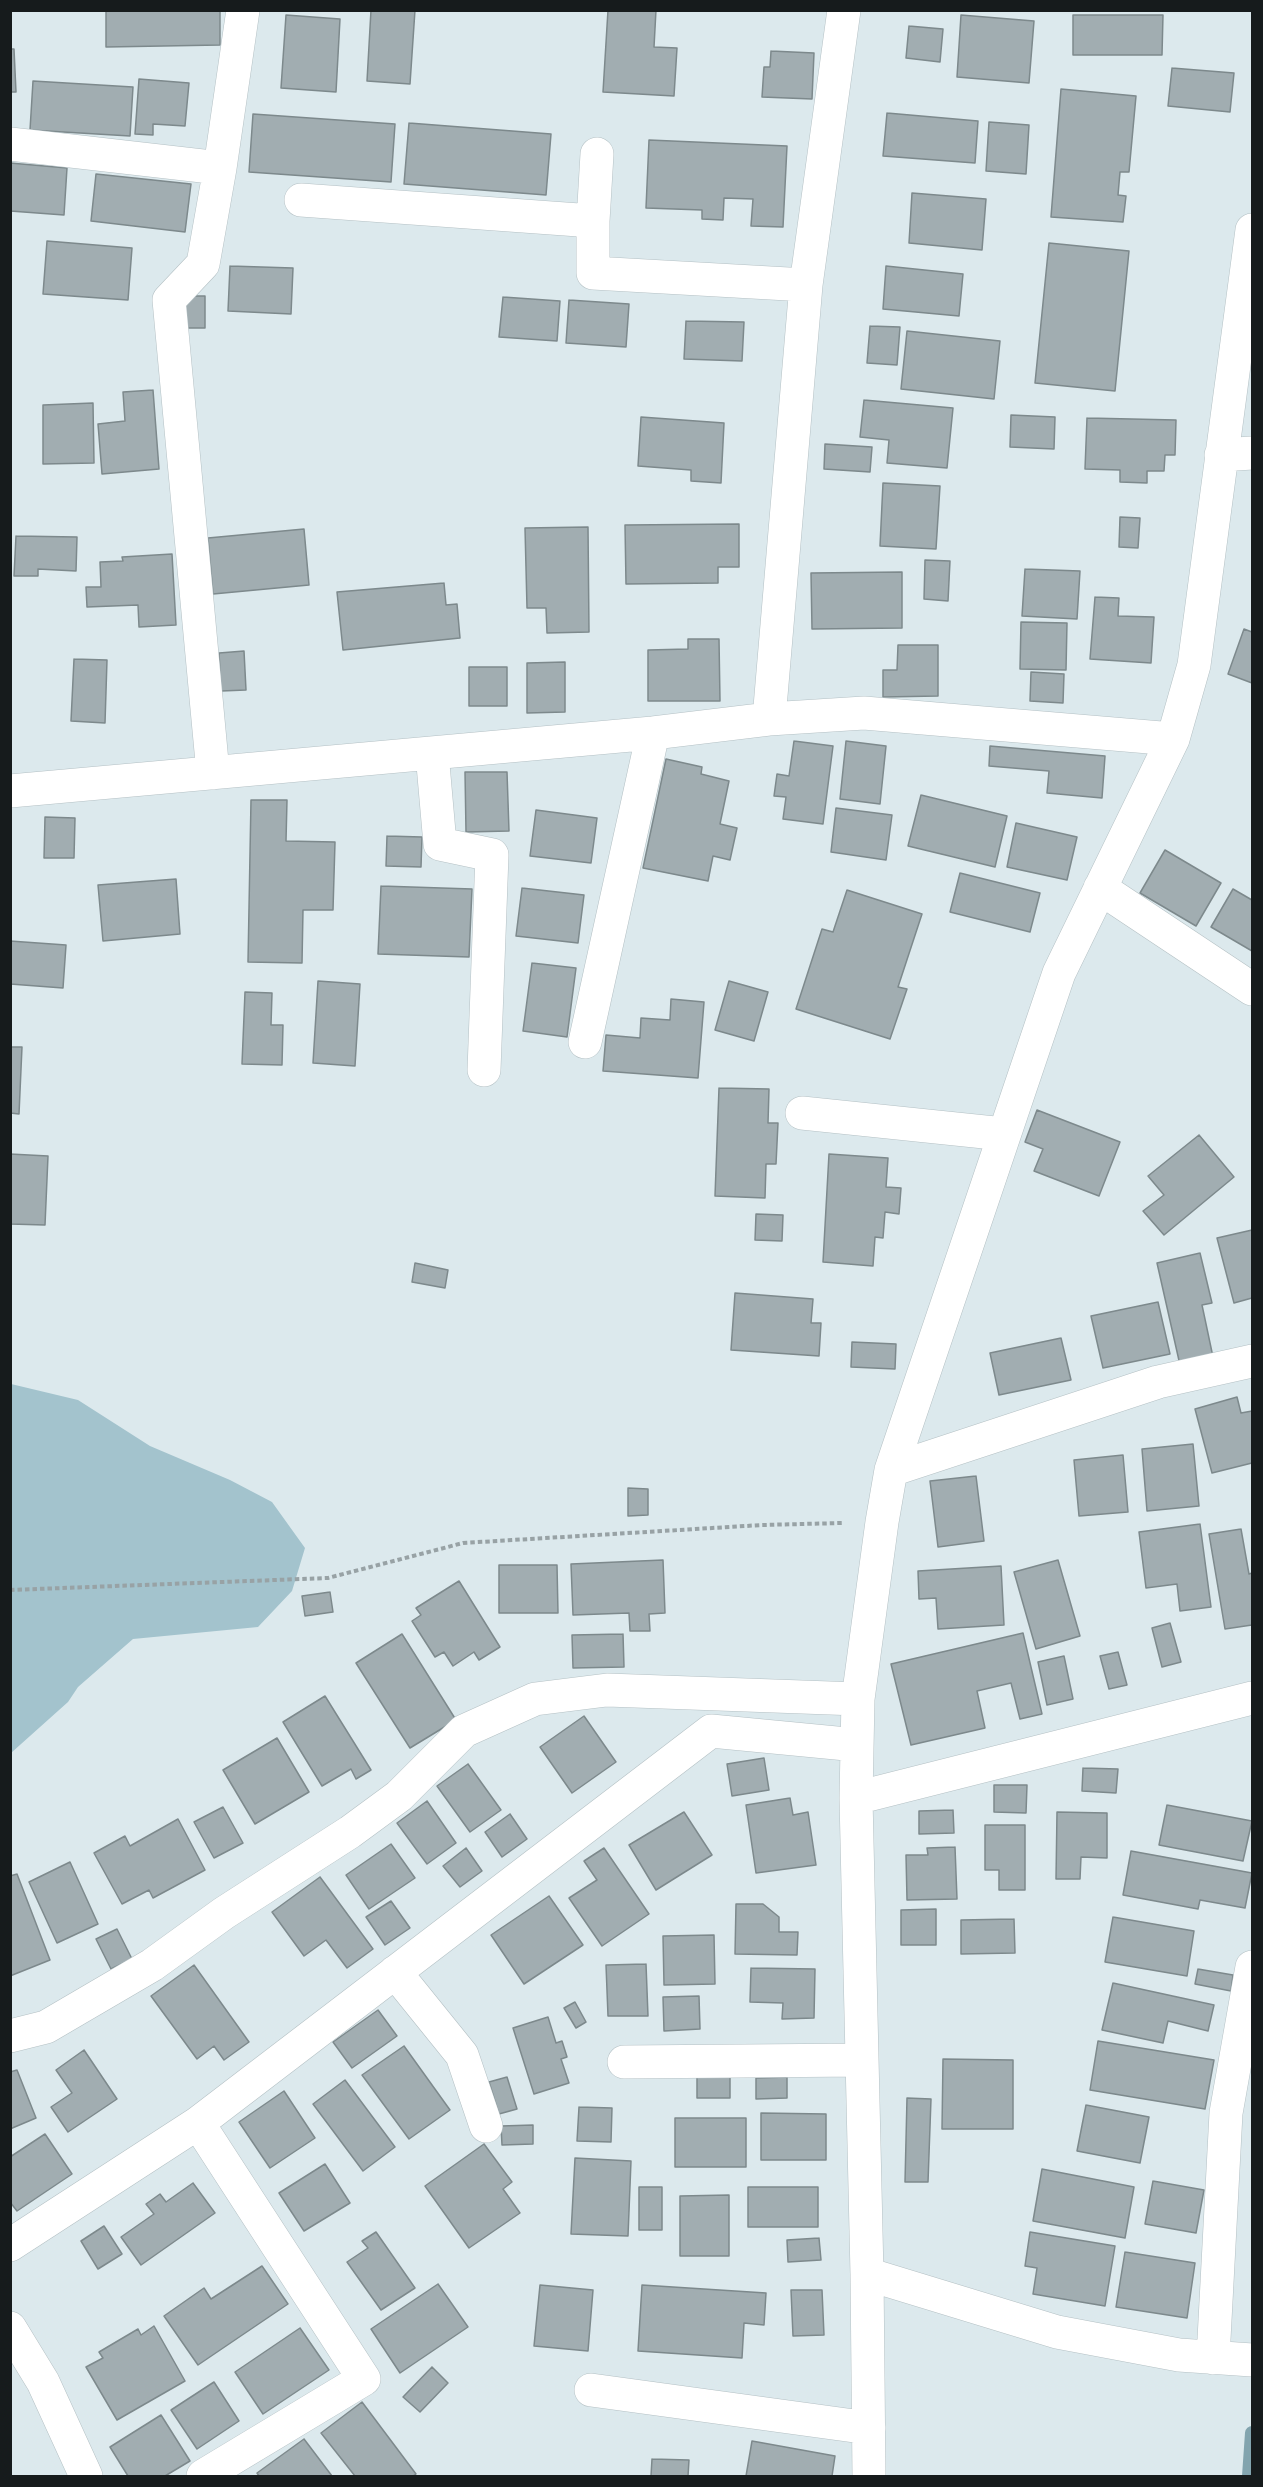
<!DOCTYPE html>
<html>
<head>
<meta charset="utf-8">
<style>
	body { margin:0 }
	#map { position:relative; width:1263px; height:2487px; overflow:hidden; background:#dce9ed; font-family:"Times New Roman",serif }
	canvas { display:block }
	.frame { position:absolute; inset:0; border:12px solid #161b1c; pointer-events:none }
</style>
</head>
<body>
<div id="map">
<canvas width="1263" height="2487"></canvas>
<div class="frame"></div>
</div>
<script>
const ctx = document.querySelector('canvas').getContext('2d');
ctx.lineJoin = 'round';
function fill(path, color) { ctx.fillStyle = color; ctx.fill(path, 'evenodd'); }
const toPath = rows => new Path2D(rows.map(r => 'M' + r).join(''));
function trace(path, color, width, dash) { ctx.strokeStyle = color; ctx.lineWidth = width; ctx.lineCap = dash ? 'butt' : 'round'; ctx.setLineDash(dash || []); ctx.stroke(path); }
fill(toPath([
	[11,1384,78,1400,150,1446,230,1480,272,1502,305,1548,292,1591,258,1627,133,1639,78,1687,68,1702,11,1753]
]), '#a3c3cd');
trace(toPath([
	[1249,2476,1252,2433]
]), '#82a4ae', 14);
const building = toPath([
	[106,10,220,10,220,45,106,47,106,10],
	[371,10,415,10,410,84,367,81,371,10],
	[608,10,656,10,654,47,677,48,674,96,603,92,608,10],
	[286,15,340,19,336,92,281,88,286,15],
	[961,15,1034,21,1029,83,957,77,961,15],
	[1073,15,1163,15,1162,55,1073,55,1073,15],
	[909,26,943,29,940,62,906,58,909,26],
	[10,49,14,49,16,92,10,92,10,49],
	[771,51,814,53,812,99,762,97,764,67,770,67,771,51],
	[1172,68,1234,73,1230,112,1168,106,1172,68],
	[139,79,189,83,185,126,153,124,153,135,135,134,139,79],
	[33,81,133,87,130,136,30,130,33,81],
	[1061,89,1136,96,1129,172,1120,172,1118,195,1126,196,1123,222,1051,217,1061,89],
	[887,113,978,121,975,163,883,156,887,113],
	[253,114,395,124,391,182,249,172,253,114],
	[989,122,1029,125,1026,174,986,171,989,122],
	[409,123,551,134,546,195,404,184,409,123],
	[649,140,787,146,783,227,751,226,753,199,724,198,723,220,702,219,702,210,646,208,649,140],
	[10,163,67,168,64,215,10,211,10,163],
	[96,174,191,184,185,232,91,221,96,174],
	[912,193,986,199,982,250,909,243,912,193],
	[47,241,132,248,128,300,43,294,47,241],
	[1049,243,1129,251,1115,391,1035,383,1049,243],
	[230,266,293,268,291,314,228,311,230,266],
	[886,266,963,274,959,316,883,309,886,266],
	[185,296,205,296,205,328,185,328,185,296],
	[503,297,560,301,557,341,499,337,503,297],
	[569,300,629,304,626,347,566,343,569,300],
	[686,321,744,322,742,361,684,359,686,321],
	[870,326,900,327,897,365,867,363,870,326],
	[907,331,1000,341,994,399,901,389,907,331],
	[153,390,159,469,102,474,98,424,125,421,123,392,153,390],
	[864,400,953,408,947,468,887,463,889,440,860,437,864,400],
	[93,403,94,463,43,464,43,405,93,403],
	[1011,415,1055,417,1054,449,1010,447,1011,415],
	[641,417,724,423,721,483,691,481,691,470,638,466,641,417],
	[1087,418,1176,420,1175,455,1165,455,1164,471,1147,471,1147,483,1120,482,1120,470,1085,469,1087,418],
	[825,444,872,447,870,472,824,469,825,444],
	[883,483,940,486,936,549,880,546,883,483],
	[1120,517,1140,518,1138,548,1119,547,1120,517],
	[739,524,739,567,718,567,718,583,626,584,625,525,739,524],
	[588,527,589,632,547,633,546,608,527,608,525,528,588,527],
	[304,529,309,585,213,594,208,538,304,529],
	[16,536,77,537,76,571,38,569,38,576,14,576,16,536],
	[172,554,176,625,139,627,138,605,87,607,86,587,101,587,100,562,123,561,122,557,172,554],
	[925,560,950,561,948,601,924,599,925,560],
	[1025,569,1080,571,1077,619,1022,616,1025,569],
	[902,572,902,628,812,629,811,573,902,572],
	[444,583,446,605,457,604,460,638,343,650,337,592,444,583],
	[1095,597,1119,598,1118,616,1154,617,1151,663,1090,659,1095,597],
	[1021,622,1067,623,1066,670,1020,669,1021,622],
	[1244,629,1252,632,1252,683,1228,674,1244,629],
	[688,639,719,639,720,701,648,701,648,650,688,649,688,639],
	[898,645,938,645,938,696,883,697,883,670,897,670,898,645],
	[244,651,246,690,221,691,219,653,244,651],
	[74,659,107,660,105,723,71,721,74,659],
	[565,662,565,712,527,713,527,663,565,662],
	[469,667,507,667,507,706,469,706,469,667],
	[1031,672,1064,674,1063,703,1030,701,1031,672],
	[794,741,833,746,823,824,783,819,786,797,774,796,777,774,789,776,794,741],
	[846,741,886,746,880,804,840,799,846,741],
	[990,746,1105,756,1102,798,1047,793,1049,771,989,766,990,746],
	[666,759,702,767,701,774,729,781,720,824,737,828,730,860,713,856,708,881,643,868,666,759],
	[465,772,507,772,509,831,466,832,465,772],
	[921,795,1007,816,995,867,908,846,921,795],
	[251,800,287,800,286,841,335,842,333,910,303,910,302,963,248,962,251,800],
	[836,808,892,815,886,860,831,852,836,808],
	[536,810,597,818,591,863,530,856,536,810],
	[45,817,75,818,74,858,44,858,45,817],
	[1016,823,1077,837,1067,880,1007,867,1016,823],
	[387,836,422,837,421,867,386,866,387,836],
	[1165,850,1221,883,1196,926,1140,893,1165,850],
	[960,873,1040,893,1030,932,950,912,960,873],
	[176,879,180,934,103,941,98,885,176,879],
	[381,886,472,889,469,957,378,954,381,886],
	[522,888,584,895,578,943,516,936,522,888],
	[1233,889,1252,900,1252,951,1211,927,1233,889],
	[847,890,922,914,898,987,907,989,890,1039,796,1009,822,929,833,932,847,890],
	[10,941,66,945,63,988,10,984,10,941],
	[532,963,576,968,567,1037,523,1031,532,963],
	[318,981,360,984,355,1066,313,1063,318,981],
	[729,981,768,992,754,1041,715,1030,729,981],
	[245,992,272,993,271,1025,283,1025,282,1065,242,1064,245,992],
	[671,999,704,1002,698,1078,603,1071,606,1035,640,1038,641,1018,670,1020,671,999],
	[10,1047,22,1047,19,1114,10,1113,10,1047],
	[719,1088,769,1089,768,1123,778,1123,776,1164,766,1164,765,1198,715,1196,719,1088],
	[1037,1110,1120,1142,1099,1196,1034,1171,1043,1149,1025,1142,1037,1110],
	[1199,1135,1234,1177,1164,1235,1143,1211,1164,1195,1148,1176,1199,1135],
	[10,1154,48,1156,45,1225,10,1224,10,1154],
	[829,1154,888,1158,886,1187,901,1188,899,1214,885,1212,883,1238,875,1237,873,1266,823,1262,829,1154],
	[756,1214,783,1215,782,1241,755,1240,756,1214],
	[1252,1230,1252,1298,1234,1303,1217,1238,1252,1230],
	[1200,1253,1212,1303,1202,1305,1213,1357,1180,1365,1157,1263,1200,1253],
	[415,1263,448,1270,445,1288,412,1282,415,1263],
	[735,1293,813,1299,811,1323,821,1323,819,1356,731,1350,735,1293],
	[1158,1302,1170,1354,1103,1368,1091,1316,1158,1302],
	[1061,1338,1071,1380,999,1395,990,1353,1061,1338],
	[852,1342,896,1344,895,1369,851,1367,852,1342],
	[1237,1397,1241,1413,1252,1411,1252,1463,1212,1473,1195,1409,1237,1397],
	[1193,1444,1199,1506,1147,1511,1142,1449,1193,1444],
	[1123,1455,1128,1512,1079,1516,1074,1460,1123,1455],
	[976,1476,984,1541,938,1547,930,1481,976,1476],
	[628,1488,648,1489,648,1515,628,1516,628,1488],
	[1200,1524,1211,1607,1180,1611,1177,1584,1146,1588,1139,1532,1200,1524],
	[1241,1529,1249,1574,1252,1573,1252,1625,1225,1629,1209,1534,1241,1529],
	[663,1560,665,1613,649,1614,650,1631,630,1631,629,1613,573,1615,571,1564,663,1560],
	[1058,1560,1080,1636,1036,1649,1014,1572,1058,1560],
	[499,1565,557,1565,558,1613,499,1613,499,1565],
	[1001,1566,1004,1625,938,1629,936,1598,919,1599,918,1571,1001,1566],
	[459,1581,500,1647,479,1660,474,1652,453,1666,444,1652,435,1657,412,1621,421,1615,416,1608,459,1581],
	[330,1592,333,1612,305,1616,302,1596,330,1592],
	[1170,1623,1181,1662,1162,1667,1152,1628,1170,1623],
	[1023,1633,1042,1714,1020,1719,1011,1683,977,1691,985,1728,911,1745,891,1664,1023,1633],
	[402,1634,456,1720,410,1748,356,1663,402,1634],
	[623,1634,624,1667,573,1668,572,1635,623,1634],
	[1118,1652,1127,1685,1109,1689,1100,1656,1118,1652],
	[1064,1656,1073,1699,1047,1705,1038,1662,1064,1656],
	[325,1696,371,1770,356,1779,351,1769,322,1786,283,1722,325,1696],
	[584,1716,616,1762,572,1793,540,1747,584,1716],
	[277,1738,309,1792,255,1824,223,1770,277,1738],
	[764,1758,769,1790,732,1796,727,1764,764,1758],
	[468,1764,501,1810,470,1832,437,1786,468,1764],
	[1083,1768,1118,1769,1116,1793,1082,1791,1083,1768],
	[994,1785,1027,1785,1026,1813,994,1812,994,1785],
	[790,1798,793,1815,808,1812,816,1865,756,1873,746,1805,790,1798],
	[427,1801,456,1843,427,1864,397,1823,427,1801],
	[1167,1805,1252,1821,1243,1861,1159,1845,1167,1805],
	[223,1807,243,1843,214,1858,194,1822,223,1807],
	[953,1810,954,1833,919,1834,919,1811,953,1810],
	[684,1812,712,1855,656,1890,629,1845,684,1812],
	[1057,1812,1107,1813,1107,1858,1081,1857,1080,1879,1056,1879,1057,1812],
	[510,1814,527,1839,502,1857,485,1832,510,1814],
	[178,1819,205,1870,153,1898,149,1890,122,1904,94,1853,125,1836,130,1846,178,1819],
	[985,1825,1025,1825,1025,1890,999,1890,999,1870,985,1870,985,1825],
	[391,1844,415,1878,369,1909,346,1875,391,1844],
	[955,1847,957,1899,907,1900,906,1855,928,1855,927,1848,955,1847],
	[466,1848,482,1871,460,1887,443,1866,466,1848],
	[604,1848,649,1914,602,1946,569,1898,597,1880,584,1861,604,1848],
	[1131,1851,1252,1873,1245,1908,1200,1900,1198,1909,1123,1895,1131,1851],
	[70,1862,98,1924,57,1943,29,1882,70,1862],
	[17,1874,50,1960,10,1976,10,1876,17,1874],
	[320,1877,373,1949,347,1968,326,1940,304,1956,272,1912,320,1877],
	[549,1896,583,1945,524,1984,491,1935,549,1896],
	[391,1901,410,1928,385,1945,366,1917,391,1901],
	[736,1904,763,1904,779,1917,779,1932,798,1932,797,1955,735,1954,736,1904],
	[936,1909,936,1945,901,1945,901,1910,936,1909],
	[1113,1917,1194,1931,1187,1976,1105,1962,1113,1917],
	[1014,1919,1015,1953,961,1954,961,1920,1014,1919],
	[117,1929,132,1959,111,1969,96,1939,117,1929],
	[714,1935,715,1984,664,1985,663,1936,714,1935],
	[646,1964,648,2016,608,2016,606,1965,646,1964],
	[194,1965,249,2042,224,2060,214,2046,197,2059,151,1996,194,1965],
	[751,1968,815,1969,814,2018,782,2019,783,2003,750,2002,751,1968],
	[1198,1969,1233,1975,1231,1991,1195,1984,1198,1969],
	[1113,1983,1214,2005,1208,2031,1168,2021,1163,2043,1102,2030,1113,1983],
	[699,1996,700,2029,664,2031,663,1997,699,1996],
	[575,2002,586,2022,576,2028,564,2008,575,2002],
	[378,2010,397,2036,352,2068,333,2042,378,2010],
	[548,2017,556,2043,562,2041,567,2057,561,2059,569,2083,534,2094,513,2028,548,2017],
	[1098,2041,1214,2060,1205,2109,1090,2090,1098,2041],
	[404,2046,450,2110,409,2139,362,2075,404,2046],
	[84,2050,117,2099,68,2132,51,2107,72,2093,56,2070,84,2050],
	[943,2059,1013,2060,1013,2129,942,2129,943,2059],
	[17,2070,36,2118,10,2129,10,2072,17,2070],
	[730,2075,730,2098,697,2098,697,2076,730,2075],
	[507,2077,517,2109,499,2114,489,2082,507,2077],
	[787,2077,787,2098,756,2099,756,2078,787,2077],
	[345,2080,395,2147,363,2171,313,2104,345,2080],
	[284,2091,315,2138,270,2168,239,2122,284,2091],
	[907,2098,931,2099,928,2182,905,2182,907,2098],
	[1086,2105,1149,2117,1140,2163,1077,2151,1086,2105],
	[579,2107,612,2108,611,2142,577,2141,579,2107],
	[761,2113,826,2114,826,2160,761,2160,761,2113],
	[675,2118,746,2118,746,2167,675,2167,675,2118],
	[533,2125,533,2144,502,2145,501,2126,533,2125],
	[45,2134,72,2174,17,2211,10,2202,10,2157,45,2134],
	[484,2144,512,2182,503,2189,520,2213,469,2248,425,2186,484,2144],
	[575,2158,631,2161,628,2236,571,2234,575,2158],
	[325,2164,350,2203,304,2231,279,2193,325,2164],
	[1042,2169,1134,2187,1125,2238,1033,2221,1042,2169],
	[1153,2181,1204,2190,1196,2233,1145,2224,1153,2181],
	[193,2183,215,2213,141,2265,121,2237,154,2214,146,2204,160,2194,166,2202,193,2183],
	[639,2187,662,2187,662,2230,639,2230,639,2187],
	[748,2187,818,2187,818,2227,748,2227,748,2187],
	[729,2195,729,2256,680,2256,680,2196,729,2195],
	[104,2226,122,2254,98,2269,81,2241,104,2226],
	[376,2232,415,2288,381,2310,347,2262,368,2248,362,2241,376,2232],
	[1030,2232,1115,2246,1105,2306,1033,2294,1037,2268,1025,2266,1030,2232],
	[819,2238,821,2260,788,2262,787,2240,819,2238],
	[1125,2252,1195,2263,1187,2318,1116,2307,1125,2252],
	[262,2266,288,2304,198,2365,164,2316,204,2288,211,2299,262,2266],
	[438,2284,468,2327,400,2373,371,2329,438,2284],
	[540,2285,593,2290,588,2351,534,2346,540,2285],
	[642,2285,766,2293,764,2325,744,2323,742,2358,638,2351,642,2285],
	[791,2290,822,2290,824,2335,793,2336,791,2290],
	[154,2326,185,2381,117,2420,86,2367,103,2358,99,2352,138,2329,141,2335,154,2326],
	[300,2328,329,2370,263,2414,235,2372,300,2328],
	[432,2367,448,2383,420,2412,403,2397,432,2367],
	[214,2382,239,2421,197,2449,171,2410,214,2382],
	[362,2402,416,2474,413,2476,355,2476,321,2433,362,2402],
	[161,2415,190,2461,165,2476,128,2476,110,2447,161,2415],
	[304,2439,332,2476,259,2476,257,2473,304,2439],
	[752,2441,835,2456,832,2476,746,2476,752,2441],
	[652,2459,689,2460,688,2476,651,2476,652,2459]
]);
fill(building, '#a1adb1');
trace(building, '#7d898c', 1.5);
const minor = toPath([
	[10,144,220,168],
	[301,200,593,221,597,154],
	[593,221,593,273,806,285],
	[1221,455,1252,453],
	[769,719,806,285,844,10],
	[432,753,440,844,492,855,484,1070],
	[213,773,169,300,203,264,220,168,243,10],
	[10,791,653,733,769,719,864,713,1173,739],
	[1100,888,1252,989],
	[585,1042,653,733],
	[802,1113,1004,1134],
	[891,1470,1158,1382,1252,1361],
	[856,1798,1252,1698],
	[395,1972,462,2055,486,2126],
	[10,2036,46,2027,152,1965,224,1913,350,1832,399,1796,464,1731,535,1699,607,1690,858,1699],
	[624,2062,862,2060],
	[198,2123,364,2379,203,2476],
	[10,2245,198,2123,711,1731,857,1745],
	[867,2274,1057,2332,1179,2355,1252,2360],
	[10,2328,43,2382,86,2476],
	[1213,2358,1226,2113,1252,1967],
	[591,2390,869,2428],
	[869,2476,867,2274,856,1798,858,1699,882,1522,891,1470,1059,973,1173,739,1194,665,1252,230]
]);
trace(minor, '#b4c0c4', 34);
trace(toPath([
	[10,1590,328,1578,463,1543,762,1525,842,1523]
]), '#98a2a5', 4, [4.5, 3]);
trace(minor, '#fff', 33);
</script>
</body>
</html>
